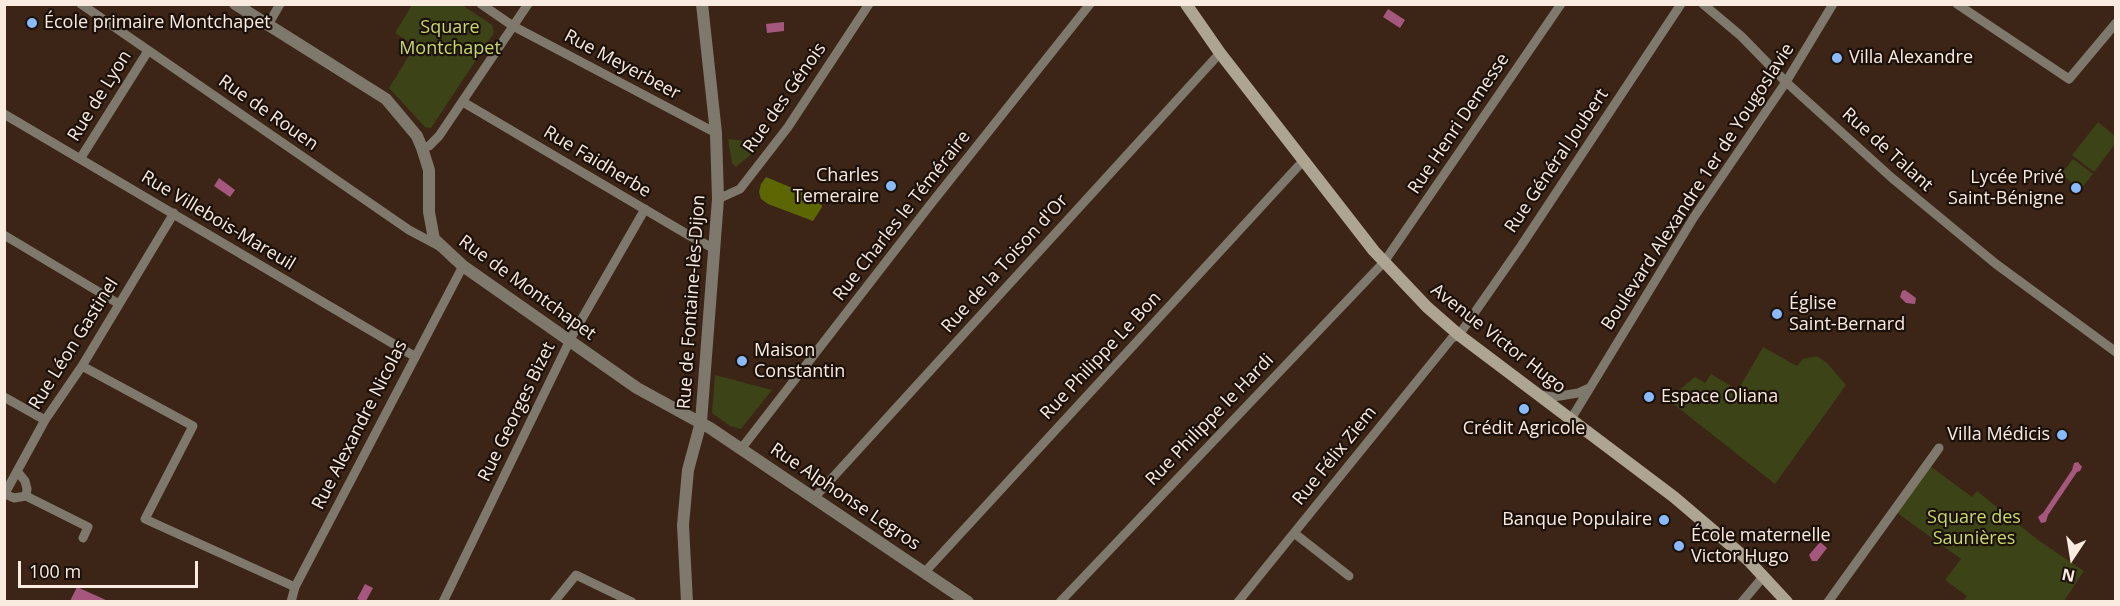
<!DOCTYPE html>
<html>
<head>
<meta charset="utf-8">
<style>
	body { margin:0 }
	#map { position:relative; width:2120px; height:606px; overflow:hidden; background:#3c2516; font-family:"Open Sans",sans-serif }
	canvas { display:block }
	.frame { position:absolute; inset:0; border:6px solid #faebe1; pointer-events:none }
	.north { position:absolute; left:2042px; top:528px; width:60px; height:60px; -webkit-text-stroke:4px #1b110a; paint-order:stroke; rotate:192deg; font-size:16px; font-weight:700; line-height:24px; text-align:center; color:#faebe1 }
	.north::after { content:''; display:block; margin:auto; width:21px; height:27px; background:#faebe1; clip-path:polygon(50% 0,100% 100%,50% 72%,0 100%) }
	.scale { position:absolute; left:18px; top:561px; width:180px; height:27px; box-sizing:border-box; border:3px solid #faebe1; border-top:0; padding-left:8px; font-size:18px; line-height:21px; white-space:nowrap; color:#faebe1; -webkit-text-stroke:4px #1b110a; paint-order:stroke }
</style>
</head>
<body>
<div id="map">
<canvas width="2120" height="606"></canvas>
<div class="frame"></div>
<div class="north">N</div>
<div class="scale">100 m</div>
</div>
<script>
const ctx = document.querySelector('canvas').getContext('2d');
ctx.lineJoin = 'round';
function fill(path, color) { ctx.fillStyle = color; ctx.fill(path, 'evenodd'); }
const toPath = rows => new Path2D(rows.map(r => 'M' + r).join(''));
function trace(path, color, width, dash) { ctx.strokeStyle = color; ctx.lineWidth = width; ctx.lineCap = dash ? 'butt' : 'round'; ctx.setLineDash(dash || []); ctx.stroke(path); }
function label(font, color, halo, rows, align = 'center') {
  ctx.font = font + ' "Open Sans",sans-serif'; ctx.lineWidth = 4.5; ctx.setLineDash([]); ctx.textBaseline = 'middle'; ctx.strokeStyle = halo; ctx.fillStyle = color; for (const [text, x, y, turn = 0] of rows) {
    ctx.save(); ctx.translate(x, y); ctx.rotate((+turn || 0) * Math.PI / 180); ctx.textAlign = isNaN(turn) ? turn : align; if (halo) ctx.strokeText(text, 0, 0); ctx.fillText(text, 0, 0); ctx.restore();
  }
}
fill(toPath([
	[412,5,462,5,492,25,494,33,431,128,425,127,389,88,415,46,395,33],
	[2098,122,2115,136,2115,144,2094,172,2072,155],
	[728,139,753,142,761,146,736,167,732,163],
	[2073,159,2093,174,2080,190,2061,174],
	[1763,347,1797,366,1803,359,1817,356,1827,363,1846,385,1775,484,1671,402,1679,390,1695,377,1705,383,1711,374,1738,390],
	[715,375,772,390,741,429,730,426,712,413],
	[1930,466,1972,497,1977,491,2038,540,2084,571,2064,601,1963,601,1967,596,1945,580,1961,559,1896,512]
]), '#3c4316');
fill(toPath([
	[766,177,821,200,822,207,813,221,768,204,761,199,759,192,761,184]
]), '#5c6703');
fill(toPath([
	[1388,9,1405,20,1400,28,1383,17],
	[784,22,784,31,767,33,766,24],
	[219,178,235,190,230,197,214,186],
	[1905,290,1916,298,1915,304,1906,303,1900,297,1902,291],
	[2078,462,2082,467,2080,471,2077,472,2048,515,2046,522,2041,523,2038,517,2043,513,2072,470,2074,463],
	[1820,542,1827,548,1817,561,1812,561,1809,555],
	[365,584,373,588,366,601,362,601,357,599],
	[77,587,108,601,70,601]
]), '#a5577d');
trace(toPath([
	[81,4,409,230,439,246],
	[481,4,513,26,716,133],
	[1703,4,1741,36,1786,82,1892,178,1996,264,2116,352],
	[1957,4,2069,79,2116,23],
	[268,25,280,4],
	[463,102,690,236,709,246,715,247],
	[4,114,414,356],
	[422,148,429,146,439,136,528,4],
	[80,159,148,51],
	[718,199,740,189,788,127,869,4],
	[4,235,119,304],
	[82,366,193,426,145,519,295,587],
	[1540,395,1553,397,1566,395,1578,393,1589,388],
	[4,397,45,420],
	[1571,419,1694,217,1786,82,1833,4],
	[741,449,930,205,1090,4],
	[17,471,25,481,27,489,26,496],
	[5,494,14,498,26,496,88,527,83,538],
	[4,495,45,420,82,366,174,213],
	[814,498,1220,53],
	[1294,533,1349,576],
	[924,573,1303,161],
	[291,602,295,587,463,266],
	[443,602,572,336,645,209],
	[554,602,576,575,632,602],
	[1060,602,1384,262,1561,4],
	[1238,602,1452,338,1459,335,1521,246,1681,4],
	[1742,602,1763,577],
	[1828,602,1939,448]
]), '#7e786d', 9);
trace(toPath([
	[235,4,386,99,417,136,422,148,429,170,429,212,434,239,463,266,637,388,710,428,968,602],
	[687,602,683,525,688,470,701,422,718,199,716,133,702,4]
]), '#7e786d', 12);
trace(toPath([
	[1186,4,1220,53,1374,251,1427,307,1459,335,1674,497,1748,560,1787,602]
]), '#ada491', 12);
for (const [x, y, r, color] of [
	[32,23,6,"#89bafc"],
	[1837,58,6,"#89bafc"],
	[891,186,6,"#89bafc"],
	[2076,188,6,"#89bafc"],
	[1777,314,6,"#89bafc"],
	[742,361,6,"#89bafc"],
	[1649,397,6,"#89bafc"],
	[1524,409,6,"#89bafc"],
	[2062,435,6,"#89bafc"],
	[1664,520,6,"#89bafc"],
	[1679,546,6,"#89bafc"]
]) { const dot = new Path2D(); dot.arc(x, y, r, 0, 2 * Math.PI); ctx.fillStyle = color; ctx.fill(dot); trace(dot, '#1b110a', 2); }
label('18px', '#faebe1', '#1b110a', [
	["École primaire Montchapet",44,23],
	["Villa Alexandre",1849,58],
	["Charles",879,176,"right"],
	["Temeraire",879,197,"right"],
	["Lycée Privé",2064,178,"right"],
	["Saint-Bénigne",2064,199,"right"],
	["Église",1789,304],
	["Saint-Bernard",1789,325],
	["Maison",754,351],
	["Constantin",754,372],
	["Espace Oliana",1661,397],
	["Crédit Agricole",1524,429,"center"],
	["Villa Médicis",2050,435,"right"],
	["Banque Populaire",1652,520,"right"],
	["École maternelle",1691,536],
	["Victor Hugo",1691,557]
], 'left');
label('18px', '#c8da67', '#1b110a', [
	["Square",450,28],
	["Montchapet",450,49],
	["Square des",1974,518],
	["Saunières",1974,539]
]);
label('18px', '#faebe1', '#1b110a', [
	["Rue Meyerbeer",622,65,28],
	["Rue de Lyon",100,96,-58],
	["Rue des Génois",785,98,-55],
	["Rue de Rouen",268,113,35],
	["Rue Henri Demesse",1459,124,-56],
	["Rue de Talant",1887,150,42],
	["Rue Général Joubert",1557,161,-56],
	["Rue Faidherbe",597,162,31],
	["Boulevard Alexandre 1er de Yougoslavie",1698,187,-57],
	["Rue Charles le Téméraire",902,216,-52],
	["Rue Villebois-Mareuil",218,221,31],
	["Rue de la Toison d'Or",1005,264,-48],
	["Rue de Montchapet",527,288,36],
	["Rue de Fontaine-lès-Dijon",692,302,-86],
	["Avenue Victor Hugo",1498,339,38],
	["Rue Léon Gastinel",74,344,-58],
	["Rue Philippe Le Bon",1101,356,-47],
	["Rue Georges Bizet",517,412,-64],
	["Rue Philippe le Hardi",1210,420,-46],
	["Rue Alexandre Nicolas",360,425,-63],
	["Rue Félix Ziem",1335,456,-51],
	["Rue Alphonse Legros",845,497,34]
]);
</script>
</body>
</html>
